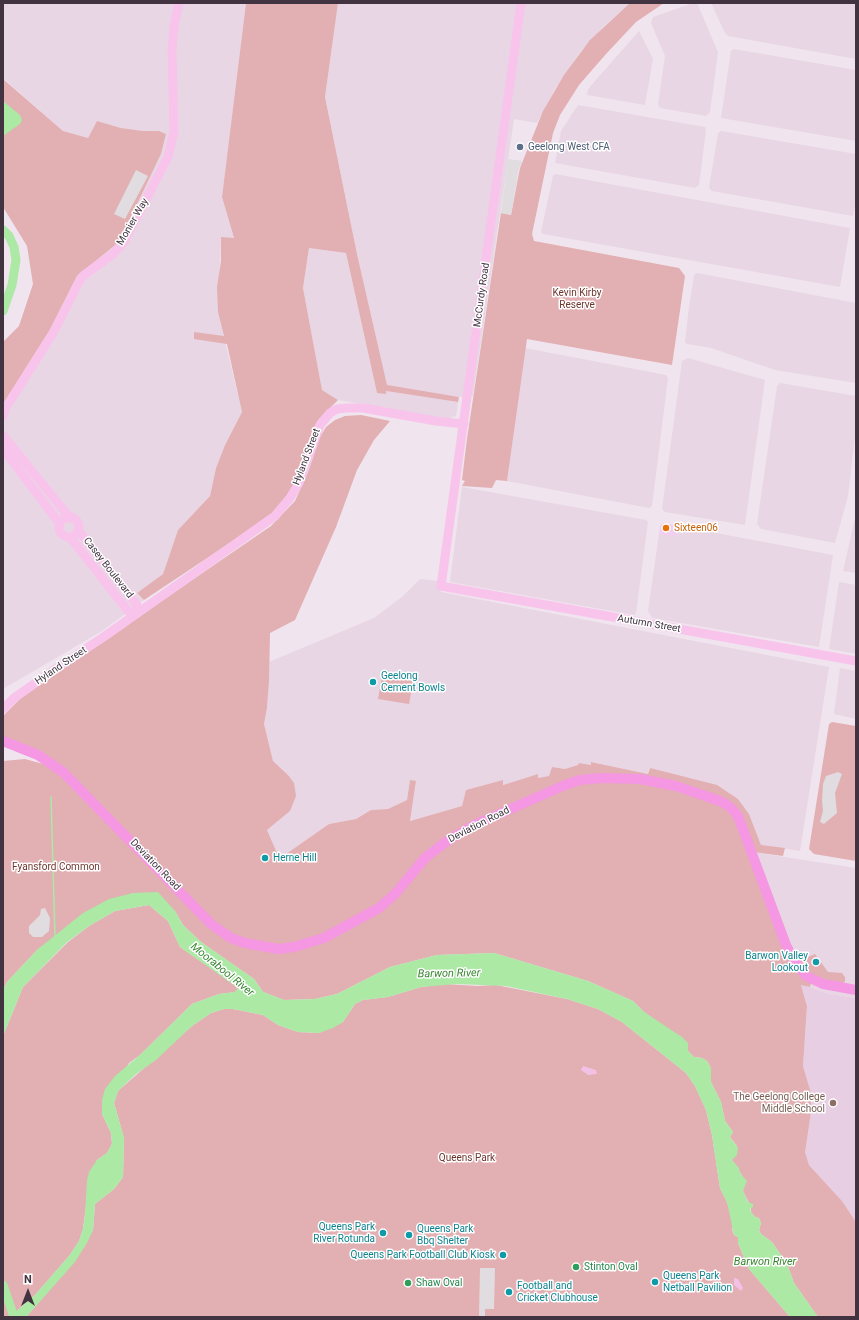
<!DOCTYPE html>
<html>
<head>
<meta charset="utf-8">
<style>
	body { margin:0 }
	#map { position:relative; width:859px; height:1320px; overflow:hidden; background:#f0e4ee; font-family:Roboto,sans-serif }
	canvas { display:block }
	.frame { position:absolute; inset:0; border:4px solid #413440; pointer-events:none }
	.north { position:absolute; left:8px; top:1272px; width:40px; height:40px; -webkit-text-stroke:3px #fff; paint-order:stroke; rotate:0deg; font-size:11px; font-weight:700; line-height:16px; text-align:center; color:#413440 }
	.north::after { content:''; display:block; margin:auto; width:14px; height:18px; background:#413440; clip-path:polygon(50% 0,100% 100%,50% 72%,0 100%) }
</style>
</head>
<body>
<div id="map">
<canvas width="859" height="1320"></canvas>
<div class="frame"></div>
<div class="north">N</div>
</div>
<script>
const ctx = document.querySelector('canvas').getContext('2d');
ctx.lineJoin = 'round';
function fill(path, color) { ctx.fillStyle = color; ctx.fill(path, 'evenodd'); }
const toPath = rows => new Path2D(rows.map(r => 'M' + r).join(''));
function trace(path, color, width, dash) { ctx.strokeStyle = color; ctx.lineWidth = width; ctx.lineCap = dash ? 'butt' : 'round'; ctx.setLineDash(dash || []); ctx.stroke(path); }
function label(font, color, halo, rows, align = 'center') {
  ctx.font = font + ' Roboto,sans-serif'; ctx.lineWidth = 3; ctx.setLineDash([]); ctx.textBaseline = 'middle'; ctx.strokeStyle = halo; ctx.fillStyle = color; for (const [text, x, y, turn = 0] of rows) {
    ctx.save(); ctx.translate(x, y); ctx.rotate((+turn || 0) * Math.PI / 180); ctx.textAlign = isNaN(turn) ? turn : align; if (halo) ctx.strokeText(text, 0, 0); ctx.fillText(text, 0, 0); ctx.restore();
  }
}
fill(toPath([
	[3,3,246,3,222,197,234,239,221,237,218,312,242,412,225,445,216,468,210,496,178,530,163,574,137,593,144,600,102,631,3,689,3,405,50,330,77,276,119,242,161,154,166,134,159,131,143,131,121,128,97,121,88,138,63,131,3,78],
	[338,3,630,3,603,27,581,51,555,89,537,123,514,119,473,396,459,397,387,386,357,254,325,97],
	[693,3,697,3,718,52,710,112,706,116,660,108,658,104,665,56,651,23,653,17],
	[711,3,856,3,856,59,728,36,725,33],
	[639,31,653,59,645,105,587,95,588,89],
	[734,49,856,70,856,141,721,118,731,51],
	[578,105,705,127,706,130,699,185,695,188,555,163,561,131],
	[721,131,856,154,856,200,853,216,712,191,709,188,718,133],
	[555,174,850,228,840,287,543,234,541,232,553,176],
	[309,248,346,253,377,393,386,391,458,402,456,416,446,419,338,400,322,390,303,288],
	[697,273,856,303,856,383,775,370,711,348,687,344,685,342,689,307,694,275],
	[525,348,666,375,668,378,652,506,649,508,507,481],
	[688,358,765,380,745,525,665,512,662,509,682,361],
	[780,383,856,396,856,428,848,496,835,543,761,529,757,524,777,386],
	[462,487,646,520,648,522,636,613,634,615,450,582],
	[856,514,856,573,843,571],
	[679,526,833,555,819,647,652,618,648,611,659,534,677,536],
	[420,579,438,581,441,592,829,667,800,851,761,845,749,814,738,799,649,768,648,774,592,762,591,765,579,763,578,765,565,769,552,767,549,776,538,778,538,774,502,785,503,780,466,790,462,806,410,821,416,782,410,780,407,800,388,809,371,810,356,819,329,824,286,854,277,853,267,830,290,811,288,775,273,761,264,724,267,708,269,662,374,618,402,597],
	[839,582,856,585,856,654,829,649],
	[840,668,856,671,856,719,834,714],
	[752,852,856,868,856,998,829,994,810,987,812,979,799,968]
]), '#e8d6e4');
fill(toPath([
	[664,523,679,526,677,537,659,534,660,526]
]), '#f1d0ef');
fill(toPath([
	[801,984,829,994,856,998,856,1222,842,1201,809,1165,804,1152,811,1112,811,1093,803,1066,807,1006]
]), '#e8cee3');
fill(toPath([
	[246,3,338,3,325,97,357,254,387,385,459,397,458,402,386,391,386,394,377,393,346,253,309,248,303,288,322,390,338,400,319,419,313,429,296,484,272,515,144,600,137,593,163,574,178,530,210,496,216,468,225,445,242,412,227,344,194,339,194,332,224,336,218,312,217,287,221,261,221,237,234,238,222,197],
	[630,3,664,3,636,22,606,54,579,85,560,115,553,133,532,234,534,241,679,268,685,276,672,365,527,339,507,481,496,480,492,488,462,486,465,481,462,480,467,439,501,213,511,215,520,168,543,111,564,75,590,40],
	[3,79,63,131,88,138,97,121,121,128,143,131,159,131,166,134,161,154,119,242,77,276,50,330,3,405,3,342,19,326,33,284,27,246,3,207],
	[361,415,390,421,374,440,357,470,336,527,295,620,270,633,269,680,267,708,264,724,273,761,288,775,294,783,296,796,290,811,267,830,277,853,286,854,329,824,356,819,371,810,388,809,407,800,410,780,416,781,410,821,462,806,466,790,503,780,503,785,538,774,538,778,549,776,552,767,565,769,578,765,579,763,591,765,591,762,648,774,650,768,717,785,738,799,749,814,761,845,785,848,783,856,753,852,795,962,815,954,828,972,842,973,845,977,845,981,840,988,812,979,810,987,801,985,807,1006,803,1066,811,1093,811,1112,805,1152,809,1165,842,1201,856,1222,856,1317,818,1317,794,1283,787,1264,772,1242,761,1234,759,1230,761,1223,759,1218,755,1217,751,1212,751,1207,743,1191,743,1177,732,1160,737,1146,730,1137,733,1132,725,1121,721,1102,711,1082,711,1068,707,1061,702,1058,694,1057,688,1051,688,1043,644,1012,633,1001,588,981,494,953,437,955,390,967,337,994,315,999,284,1000,263,992,254,979,201,942,183,925,175,911,133,893,38,949,7,982,3,990,3,761,25,759,43,764,49,763,3,741,3,716,23,696,271,526,295,501,308,472,320,437,326,427,335,420,345,416],
	[383,671,414,676,409,704,378,699],
	[832,722,856,726,856,861,814,854,809,849,829,724],
	[149,905,168,921,180,947,239,988,235,992,219,994,192,1004,140,1055,129,1063,102,1114,111,1133,112,1144,107,1153,97,1160,87,1198,83,1229,79,1241,69,1256,35,1295,10,1317,3,1317,3,1036,23,987,68,942,89,926,115,911],
	[445,984,477,986,496,985,567,999,598,1009,622,1022,686,1073,695,1086,706,1110,712,1135,720,1188,727,1202,734,1226,732,1229,734,1235,738,1237,738,1243,749,1269,790,1317,26,1317,59,1279,93,1230,95,1204,114,1189,123,1177,124,1138,114,1103,118,1091,192,1026,211,1013,224,1009,233,1009,263,1015,278,1025,298,1032,319,1033,343,1022,355,1004,363,1000,388,997,421,987]
]), '#e2afb2');
fill(toPath([
	[583,1066,596,1070,597,1074,588,1075,581,1070],
	[734,1278,738,1279,743,1288,741,1291,734,1285]
]), '#f2c1e5');
fill(toPath([
	[508,159,523,161,519,168,511,215,501,213],
	[136,170,148,176,125,219,114,214],
	[838,772,842,774,835,793,837,813,824,824,820,822,823,811,822,800,823,784,826,776],
	[45,908,50,918,49,931,42,937,33,937,29,933,29,926,40,915,41,909],
	[480,1268,495,1268,494,1309,485,1309,485,1317,479,1317]
]), '#e1dce0');
fill(toPath([
	[3,101,20,115,22,120,20,124,3,136],
	[158,892,175,911,183,925,201,942,254,979,263,992,284,1000,315,999,337,994,390,967,437,955,494,953,588,981,633,1001,644,1012,682,1037,688,1043,688,1051,694,1057,702,1058,707,1061,711,1068,711,1082,721,1102,725,1121,733,1132,730,1137,738,1148,737,1155,732,1160,739,1168,740,1173,747,1181,743,1191,748,1202,753,1204,753,1207,750,1209,751,1212,755,1217,759,1218,761,1223,759,1230,761,1234,772,1242,787,1264,794,1283,818,1317,790,1317,749,1269,738,1243,738,1237,734,1235,727,1202,720,1188,712,1135,706,1110,695,1086,686,1073,622,1022,598,1009,567,999,506,986,457,984,421,987,388,997,363,1000,355,1004,343,1022,333,1028,319,1033,298,1032,278,1025,263,1015,233,1009,224,1009,211,1013,192,1026,156,1060,136,1074,118,1091,114,1103,124,1138,123,1177,114,1189,95,1204,93,1230,87,1243,75,1262,26,1317,10,1317,35,1295,69,1256,79,1241,83,1229,85,1215,87,1180,89,1172,97,1160,107,1153,112,1144,111,1133,102,1114,102,1100,105,1089,115,1076,140,1055,192,1004,219,994,235,992,238,988,180,947,168,921,149,905,115,911,89,926,67,942,23,987,3,1036,3,990,7,982,38,949,83,913,109,899,133,893]
]), '#abe9a4');
trace(toPath([
	[51,797,55,936]
]), '#abe9a4', 1.5);
trace(toPath([
	[3,230,9,236,14,247,16,260,12,285,3,311],
	[3,1285,14,1317]
]), '#abe9a4', 9);
trace(toPath([
	[521,3,441,586,856,661],
	[3,416,5,409,53,333,79,282,83,276,113,254,124,242,168,157,174,132,172,48,174,27,179,3],
	[3,435,70,518],
	[3,449,60,524],
	'59 527a10 10 0 1 1 20 0a10 10 0 1 1-20 0Z',
	[78,530,137,605,134,614],
	[70,537,128,611],
	[3,709,14,698,51,672,105,636,275,516,290,498,299,483,320,425,330,413,337,409,347,408,363,408,436,421,464,424]
]), '#f9c4ec', 9);
trace(toPath([
	[3,741,38,755,63,772,211,924,231,938,245,943,278,949,294,947,324,938,379,908,395,894,425,858,447,841,474,825,565,785,580,780,601,778,640,779,676,786,720,801,729,806,738,816,786,945,795,962,806,976,823,984,856,990]
]), '#f597e2', 10);
for (const [x, y, r, color] of [
	[520,147,4,"#5c6f8a"],
	[666,528,4,"#e8710a"],
	[373,682,4,"#0f9aa8"],
	[265,858,4,"#0f9aa8"],
	[816,962,4,"#0f9aa8"],
	[833,1103,4,"#8d6e63"],
	[383,1233,4,"#0f9aa8"],
	[409,1235,4,"#0f9aa8"],
	[503,1255,4,"#0f9aa8"],
	[576,1267,4,"#2e9e5b"],
	[655,1282,4,"#0f9aa8"],
	[408,1283,4,"#2e9e5b"],
	[509,1292,4,"#0f9aa8"]
]) { const dot = new Path2D(); dot.arc(x, y, r, 0, 2 * Math.PI); ctx.fillStyle = color; ctx.fill(dot); trace(dot, '#fff', 1.5); }
label('10px', '#4e5e75', '#fff', [
	["Geelong West CFA",528,147]
], 'left');
label('10px', '#413440', '#fff', [
	["Monier Way",133,222,-60],
	["McCurdy Road",482,295,-82],
	["Hyland Street",307,457,-69],
	["Casey Boulevard",108,568,52],
	["Autumn Street",649,624,10],
	["Hyland Street",61,666,-34],
	["Deviation Road",479,825,-27],
	["Deviation Road",155,865,46]
]);
label('10px', '#6e342d', '#fff', [
	["Kevin Kirby",577,293],
	["Reserve",577,305],
	["Fyansford Common",56,867],
	["Queens Park",467,1158]
]);
label('10px', '#c56008', '#fff', [
	["Sixteen06",674,528]
], 'left');
label('10px', '#0d838f', '#fff', [
	["Geelong",381,676],
	["Cement Bowls",381,688],
	["Herne Hill",273,858],
	["Barwon Valley",808,956,"right"],
	["Lookout",808,968,"right"],
	["Queens Park",375,1227,"right"],
	["River Rotunda",375,1239,"right"],
	["Queens Park",417,1229],
	["Bbq Shelter",417,1241],
	["Queens Park Football Club Kiosk",495,1255,"right"],
	["Queens Park",663,1276],
	["Netball Pavilion",663,1288],
	["Football and",517,1286],
	["Cricket Clubhouse",517,1298]
], 'left');
label('10px', '#785e54', '#fff', [
	["The Geelong College",825,1097],
	["Middle School",825,1109]
], 'right');
label('10px', '#27864d', '#fff', [
	["Stinton Oval",584,1267],
	["Shaw Oval",416,1283]
], 'left');
label('italic 11px', '#37862f', '#fff', [
	["Moorabool River",222,970,39],
	["Barwon River",449,974,-1],
	["Barwon River",765,1262]
]);
</script>
</body>
</html>
